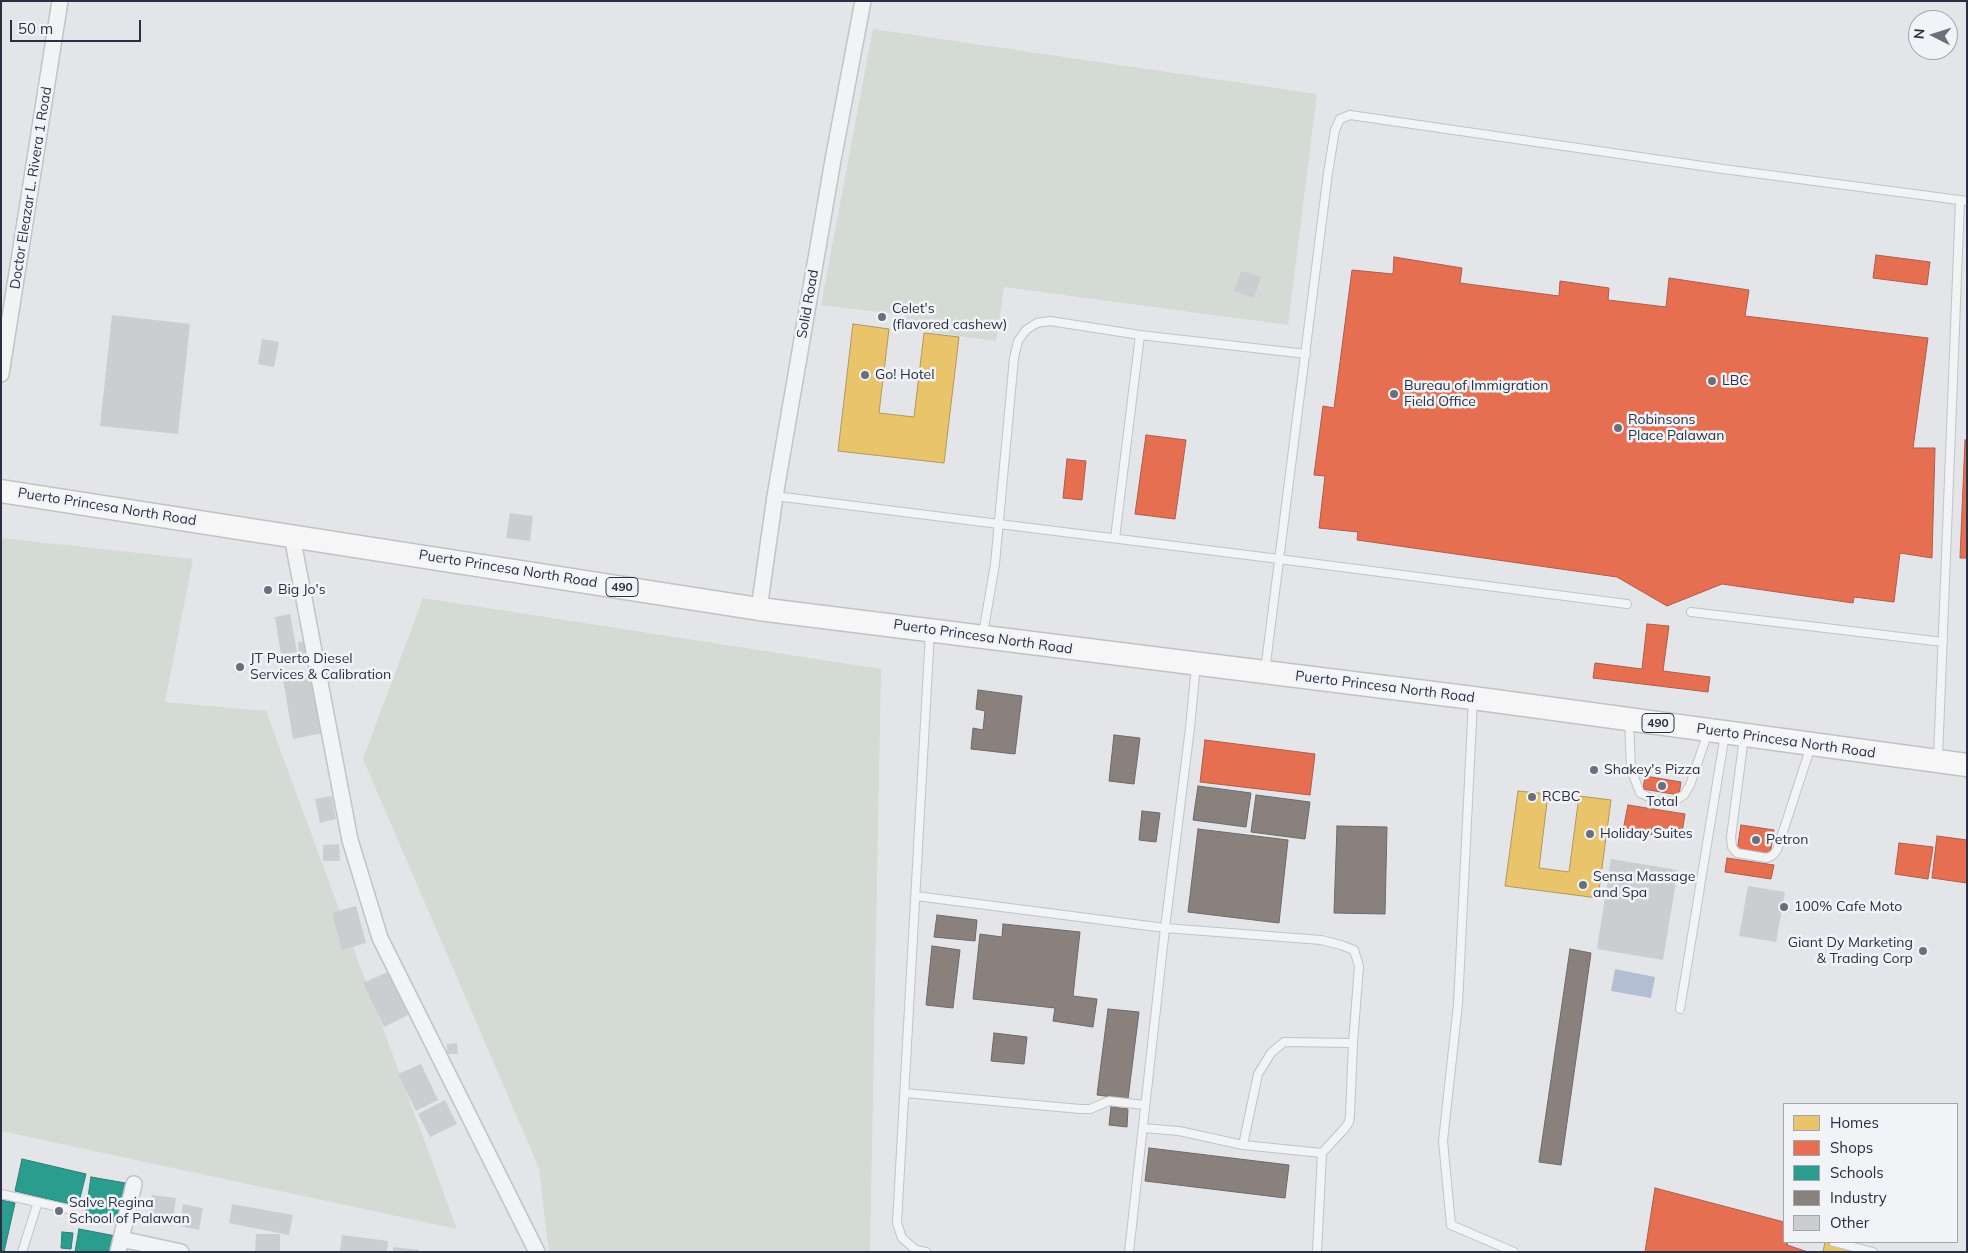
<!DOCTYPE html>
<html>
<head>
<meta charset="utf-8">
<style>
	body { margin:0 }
	#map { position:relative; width:1968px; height:1253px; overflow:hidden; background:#e4e5e8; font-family:Mulish,sans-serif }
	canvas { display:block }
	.frame { position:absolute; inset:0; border:2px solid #2a3041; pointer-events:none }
	.legend { position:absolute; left:1783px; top:1103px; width:175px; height:140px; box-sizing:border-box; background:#f1f3f7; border:1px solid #a1a5ae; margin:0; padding:6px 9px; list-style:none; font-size:15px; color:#2a3041 }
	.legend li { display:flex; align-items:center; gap:10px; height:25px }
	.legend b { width:25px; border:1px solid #a1a5ae }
	.north { position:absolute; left:1908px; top:10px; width:50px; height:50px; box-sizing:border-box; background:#f1f3f7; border:1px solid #a1a5ae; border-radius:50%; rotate:275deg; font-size:14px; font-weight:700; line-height:20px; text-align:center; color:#2a3041 }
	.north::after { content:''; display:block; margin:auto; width:18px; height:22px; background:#6b6f7b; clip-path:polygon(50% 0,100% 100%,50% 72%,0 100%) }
	.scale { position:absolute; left:10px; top:20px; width:131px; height:22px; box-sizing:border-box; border:2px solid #2a3041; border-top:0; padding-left:6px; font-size:15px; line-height:18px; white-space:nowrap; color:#2a3041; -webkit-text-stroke:4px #f1f3f7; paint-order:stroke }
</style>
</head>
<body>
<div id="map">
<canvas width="1968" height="1253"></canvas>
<div class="frame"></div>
<ul class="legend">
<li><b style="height:14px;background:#e9c46a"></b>Homes</li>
<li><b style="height:14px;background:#e76f51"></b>Shops</li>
<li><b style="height:14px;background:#2a9d8f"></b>Schools</li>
<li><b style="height:14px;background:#8a817c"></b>Industry</li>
<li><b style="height:14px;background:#cccdd0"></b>Other</li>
</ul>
<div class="north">N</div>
<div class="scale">50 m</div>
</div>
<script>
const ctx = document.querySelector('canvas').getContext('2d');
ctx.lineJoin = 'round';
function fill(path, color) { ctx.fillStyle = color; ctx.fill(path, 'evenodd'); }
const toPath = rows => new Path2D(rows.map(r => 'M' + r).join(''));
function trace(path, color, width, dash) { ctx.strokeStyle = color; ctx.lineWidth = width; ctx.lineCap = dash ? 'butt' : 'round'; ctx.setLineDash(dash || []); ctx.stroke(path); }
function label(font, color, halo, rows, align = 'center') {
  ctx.font = font + ' Mulish,sans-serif'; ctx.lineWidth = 5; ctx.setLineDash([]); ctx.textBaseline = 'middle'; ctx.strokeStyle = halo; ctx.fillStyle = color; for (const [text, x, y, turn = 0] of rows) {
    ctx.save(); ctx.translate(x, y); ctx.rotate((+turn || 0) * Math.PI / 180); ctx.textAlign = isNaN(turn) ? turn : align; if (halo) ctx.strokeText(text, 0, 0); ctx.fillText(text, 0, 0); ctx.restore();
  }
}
fill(toPath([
	[873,29,1317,94,1288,325,1004,287,996,341,904,329,905,315,821,305],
	[1,538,193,559,165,702,266,711,457,1229,1,1131],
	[423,598,881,669,870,1252,549,1252,539,1168,363,759]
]), '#d3dbd4');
fill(toPath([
	[1615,969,1655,977,1651,998,1611,991]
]), '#b3bed2');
const homes = toPath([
	[853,324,889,329,879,413,914,417,924,333,959,337,944,463,838,451,853,324],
	[1518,791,1548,794,1539,868,1569,872,1579,796,1611,800,1598,898,1505,886,1518,791],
	[1825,1242,1859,1252,1823,1252,1825,1242]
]);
fill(homes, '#e9c46a');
trace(homes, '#b0985e', 1);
const shops = toPath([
	[1876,255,1930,262,1927,285,1873,278,1876,255],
	[1394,257,1462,268,1460,283,1559,296,1560,281,1609,288,1608,300,1666,307,1669,278,1749,290,1745,316,1928,338,1913,448,1935,448,1932,558,1900,553,1894,602,1854,597,1853,603,1722,584,1667,606,1617,577,1357,540,1358,532,1319,528,1325,476,1314,475,1323,406,1334,408,1352,270,1393,274,1394,257],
	[1146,435,1186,440,1175,519,1135,514,1146,435],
	[1965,440,1967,440,1967,558,1960,558,1965,440],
	[1067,459,1086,461,1082,500,1063,498,1067,459],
	[1647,624,1669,626,1663,671,1710,677,1708,692,1593,678,1595,663,1642,669,1647,624],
	[1205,740,1315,754,1310,795,1200,782,1205,740],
	[1645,776,1681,782,1679,795,1643,789,1645,776],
	[1628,805,1685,814,1681,839,1623,830,1628,805],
	[1741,825,1774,830,1770,855,1737,851,1741,825],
	[1937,836,1967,840,1967,883,1932,878,1937,836],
	[1899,843,1933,847,1928,879,1895,874,1899,843],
	[1727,858,1774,865,1771,879,1725,872,1727,858],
	[1655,1188,1784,1222,1784,1242,1788,1242,1787,1245,1808,1252,1645,1252,1655,1188]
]);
fill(shops, '#e76f51');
trace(shops, '#ae5c4c', 1);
const schools = toPath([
	[22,1159,86,1174,78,1206,15,1191,22,1159],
	[91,1177,131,1184,125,1223,85,1217,91,1177],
	[1,1200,15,1203,4,1252,1,1252,1,1200],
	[79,1229,116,1236,113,1252,75,1252,79,1229],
	[62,1232,73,1233,71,1249,61,1248,62,1232]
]);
fill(schools, '#2a9d8f');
trace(schools, '#2a7c78', 1);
const industry = toPath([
	[978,690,1022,696,1015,754,971,749,973,728,983,730,985,711,976,709,978,690],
	[1114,735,1140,738,1134,784,1109,781,1114,735],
	[1198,786,1251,793,1246,827,1193,820,1198,786],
	[1256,795,1310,802,1305,839,1251,832,1256,795],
	[1142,811,1160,813,1156,842,1139,840,1142,811],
	[1337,826,1387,827,1385,914,1334,913,1337,826],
	[1198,829,1288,840,1279,923,1188,912,1198,829],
	[937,915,977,920,975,941,934,937,937,915],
	[1003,924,1080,932,1073,996,1097,999,1093,1027,1053,1021,1055,1008,973,999,980,934,1002,937,1003,924],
	[932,946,960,950,953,1008,926,1005,932,946],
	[1570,949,1591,953,1561,1165,1539,1162,1570,949],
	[1108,1009,1139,1012,1128,1099,1097,1095,1108,1009],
	[994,1033,1027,1037,1024,1064,991,1061,994,1033],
	[1111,1107,1128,1109,1127,1127,1109,1125,1111,1107],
	[1149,1148,1289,1165,1285,1198,1145,1181,1149,1148]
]);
fill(industry, '#8a817c');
trace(industry, '#6d696a', 1);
fill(toPath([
	[1241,271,1261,277,1254,298,1234,291],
	[112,315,190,324,178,434,100,426],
	[262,339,279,342,274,367,258,364],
	[510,513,533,516,530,541,506,538],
	[290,614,297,652,281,655,275,617],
	[307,641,309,660,299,661,298,642],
	[312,675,315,700,317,700,323,733,293,739,283,679],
	[332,796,336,819,320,823,315,799],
	[339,844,340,861,323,861,323,845],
	[1611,859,1678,870,1663,960,1597,949],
	[1748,886,1785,892,1776,942,1739,936],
	[356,906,366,943,342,950,332,913],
	[392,970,412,1013,384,1027,363,983],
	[457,1043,458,1054,447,1054,447,1044],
	[421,1064,438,1100,416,1111,398,1074],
	[445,1100,457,1124,430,1137,418,1114],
	[152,1195,176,1198,172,1226,149,1223],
	[183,1204,203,1208,199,1230,179,1226],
	[232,1204,293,1215,289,1235,229,1223],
	[256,1234,280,1234,280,1252,255,1252],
	[342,1235,388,1241,387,1252,340,1252],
	[393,1247,419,1250,418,1252,393,1252]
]), '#cccdd0');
const lane = toPath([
	[775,496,1279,559,1627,604],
	[1115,538,1140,335],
	[1691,612,1943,642],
	[983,634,995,564,1014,358,1018,341,1026,330,1037,323,1050,321,1140,335,1306,354],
	[1265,671,1328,173,1335,130,1340,119,1350,115,1723,169,1967,201],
	[1473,700,1458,1004,1443,1141,1451,1225,1514,1252],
	[1629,721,1631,769,1640,793,1655,800,1664,802,1674,801,1684,795,1690,785,1708,732],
	[1744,737,1731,837,1732,847,1737,853,1767,858,1773,855,1777,850,1811,746],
	[1938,758,1960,201],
	[916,896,1165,928,1321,940,1341,945,1354,950,1359,966,1353,1043,1350,1115,1349,1122,1345,1128,1322,1153,1317,1252],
	[1680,1009,1725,734],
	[905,1093,1080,1109,1090,1109,1109,1101,1145,1105],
	[1143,1128,1179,1131,1243,1145,1322,1153],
	[1243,1145,1258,1074,1271,1053,1284,1042,1353,1043],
	[1,1194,68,1209],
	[1834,1242,1873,1252],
	[22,1252,38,1202],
	[926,1252,916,1250,902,1238,897,1223,930,632],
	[1129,1252,1165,928,1190,728,1196,665]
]);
const street = toPath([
	[1,374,60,1],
	[292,536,350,840,380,938,537,1252],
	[759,609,775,496,833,160,863,1],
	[121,1239,181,1252],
	[118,1252,134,1184]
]);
const primary = toPath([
	[1,491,759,609,1473,698,1967,765]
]);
trace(lane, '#c2c3c6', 10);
trace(street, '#c2c3c6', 18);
trace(primary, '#c0c2c6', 25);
trace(lane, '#f2f3f5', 8);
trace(street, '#f2f3f5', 15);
trace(primary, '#f6f6f7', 22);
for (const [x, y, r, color] of [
	[882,317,5,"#6b6f7b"],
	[865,375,5,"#6b6f7b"],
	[1712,381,5,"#6b6f7b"],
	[1394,394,5,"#6b6f7b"],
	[1618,428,5,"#6b6f7b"],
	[268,590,5,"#6b6f7b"],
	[240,667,5,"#6b6f7b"],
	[1594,770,5,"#6b6f7b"],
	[1662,786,5,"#6b6f7b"],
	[1532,797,5,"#6b6f7b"],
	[1590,834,5,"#6b6f7b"],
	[1756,840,5,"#6b6f7b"],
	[1583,885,5,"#6b6f7b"],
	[1784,907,5,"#6b6f7b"],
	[1923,951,5,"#6b6f7b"],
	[59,1211,5,"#6b6f7b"]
]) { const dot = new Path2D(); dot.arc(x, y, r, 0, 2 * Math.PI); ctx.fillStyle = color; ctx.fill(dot); trace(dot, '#f1f3f7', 2); }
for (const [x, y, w] of [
	[622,587,32],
	[1658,723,32]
]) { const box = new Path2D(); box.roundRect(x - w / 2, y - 9.5, w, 19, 4); ctx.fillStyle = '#f1f3f7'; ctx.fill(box); trace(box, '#2a3041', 1); }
label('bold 12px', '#2a3041', null, [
	["490",622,587],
	["490",1658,723]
]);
label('14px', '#2a3041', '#f1f3f7', [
	["Doctor Eleazar L. Rivera 1 Road",31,188,-81],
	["Solid Road",808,304,-80],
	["Puerto Princesa North Road",107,507,9],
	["Puerto Princesa North Road",508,569,9],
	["Puerto Princesa North Road",983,637,8],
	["Puerto Princesa North Road",1385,687,7],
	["Puerto Princesa North Road",1786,741,8]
]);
label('14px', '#2a3041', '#f1f3f7', [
	["Celet's",892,309],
	["(flavored cashew)",892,325],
	["Go! Hotel",875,375],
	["LBC",1722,381],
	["Bureau of Immigration",1404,386],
	["Field Office",1404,402],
	["Robinsons",1628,420],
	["Place Palawan",1628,436],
	["Big Jo's",278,590],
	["JT Puerto Diesel",250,659],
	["Services & Calibration",250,675],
	["Shakey's Pizza",1604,770],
	["RCBC",1542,797],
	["Total",1662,802,"center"],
	["Holiday Suites",1600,834],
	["Petron",1766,840],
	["Sensa Massage",1593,877],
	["and Spa",1593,893],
	["100% Cafe Moto",1794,907],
	["Giant Dy Marketing",1913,943,"right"],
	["& Trading Corp",1913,959,"right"],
	["Salve Regina",69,1203],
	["School of Palawan",69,1219]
], 'left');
</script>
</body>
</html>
